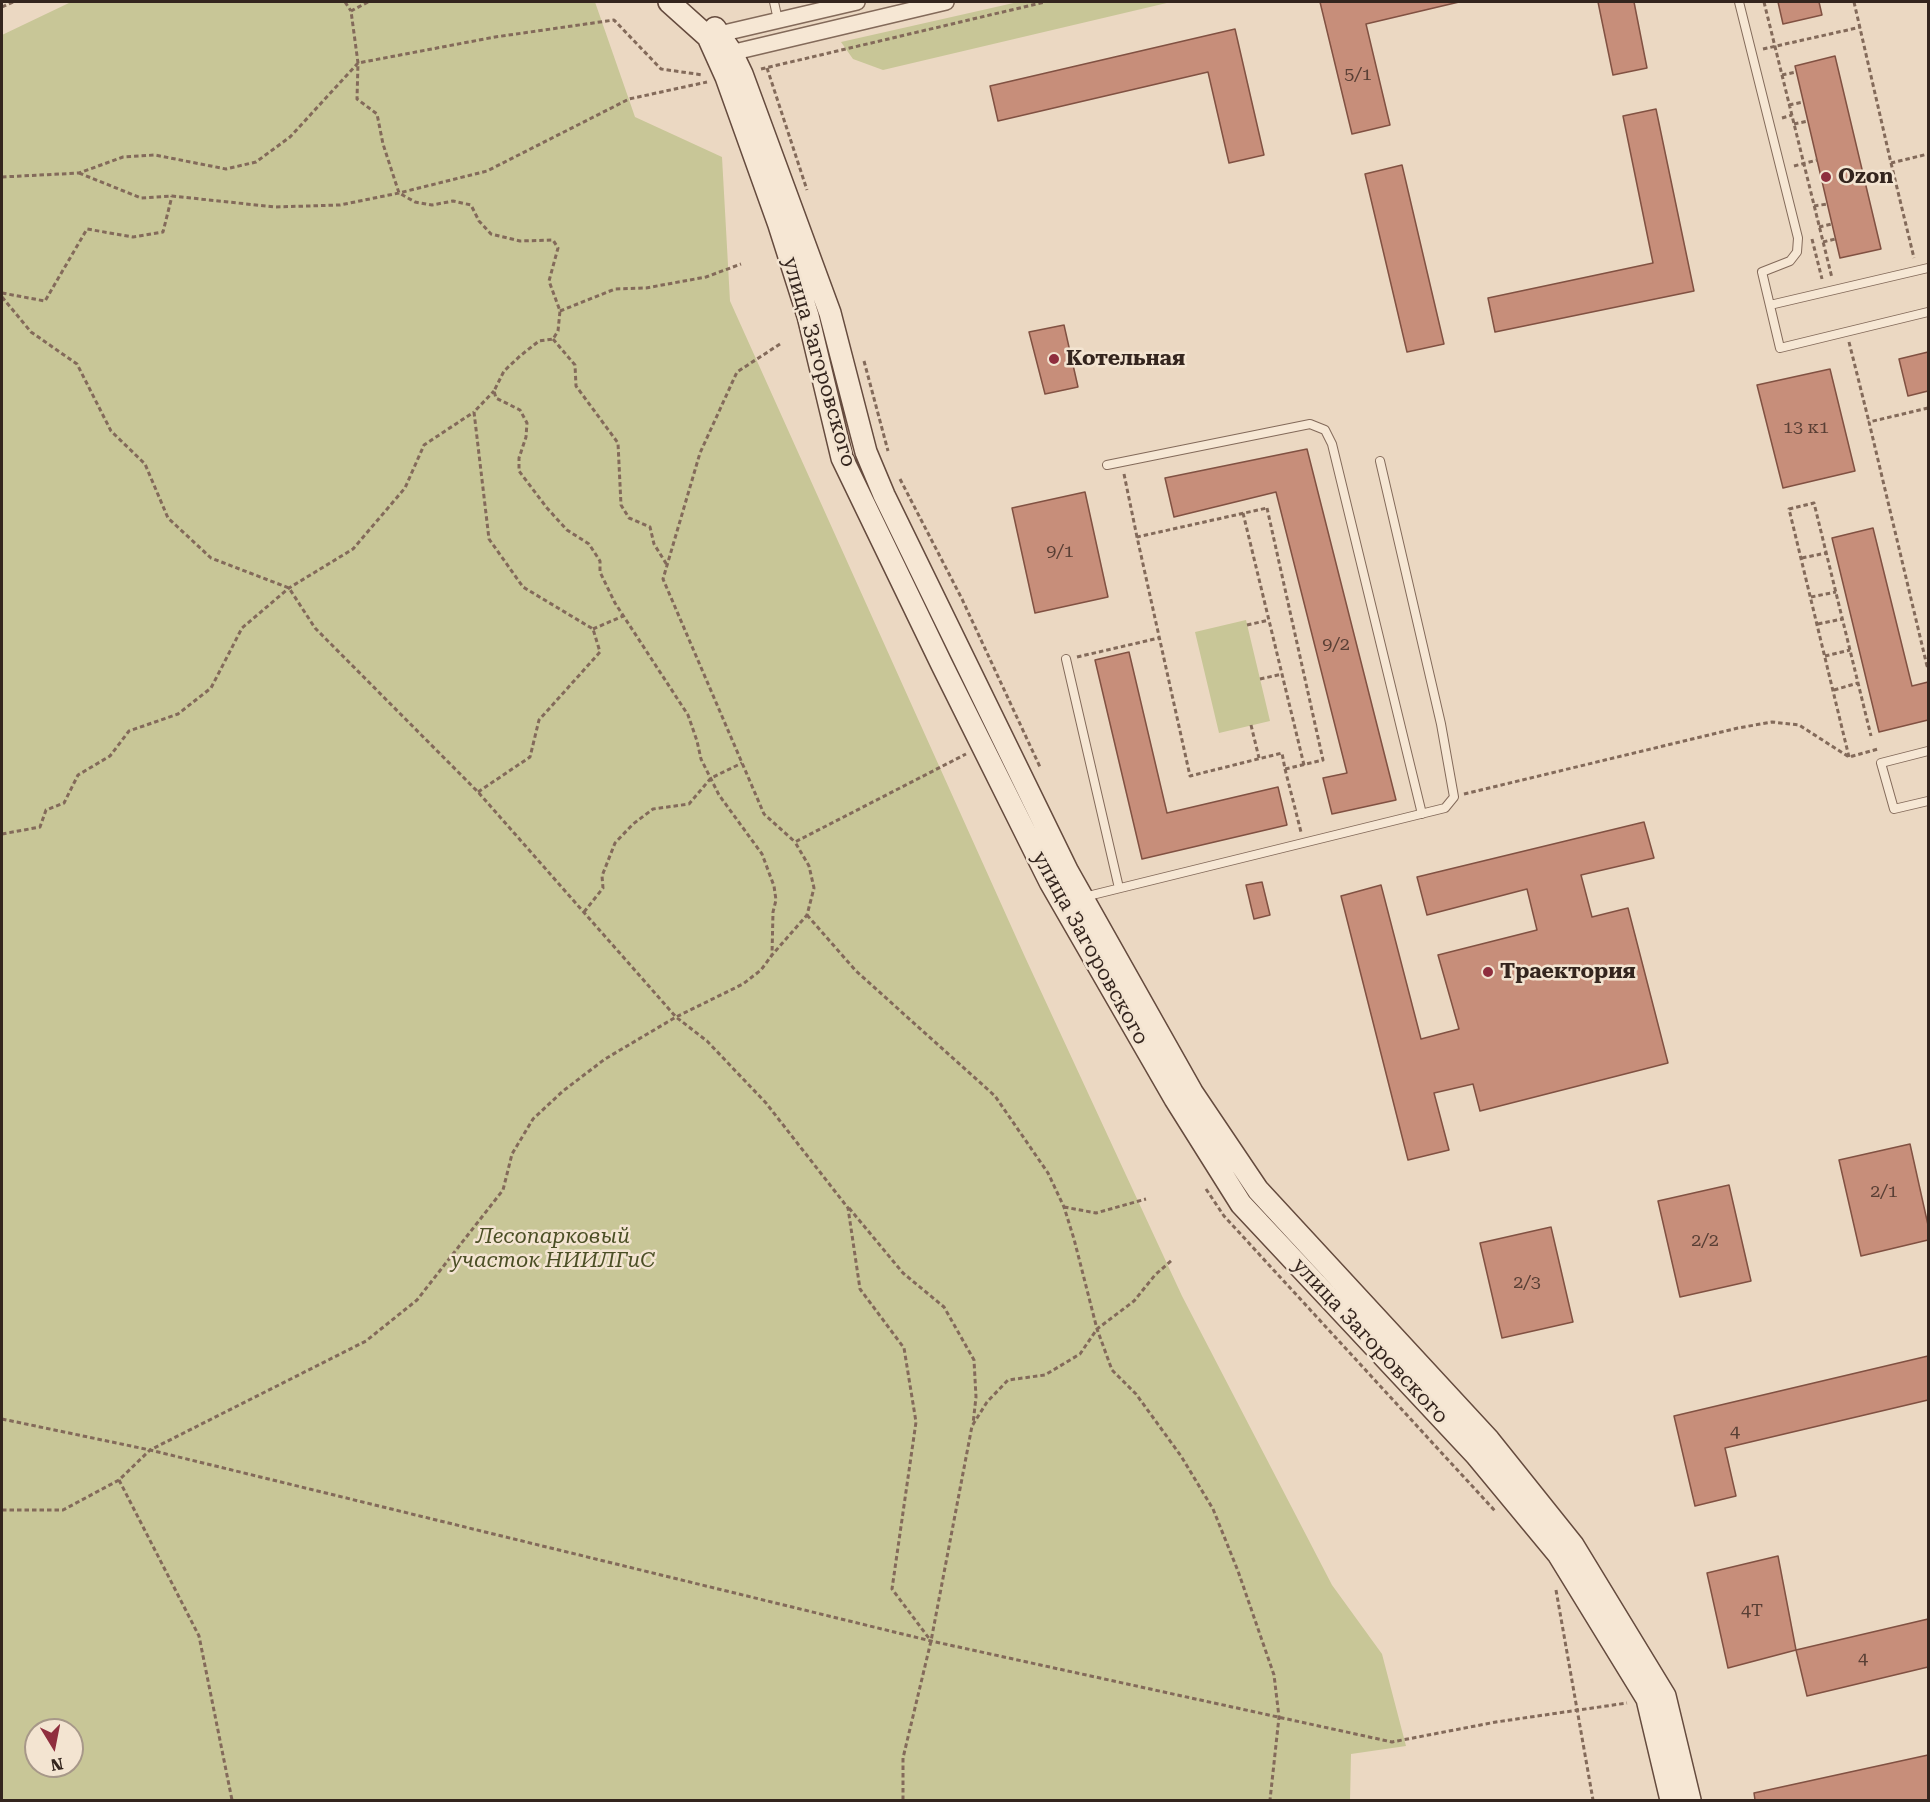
<!DOCTYPE html>
<html>
<head>
<meta charset="utf-8">
<style>
	body { margin:0 }
	#map { position:relative; width:1930px; height:1802px; overflow:hidden; background:#ebd8c2; font-family:"Roboto Serif",serif }
	canvas { display:block }
	.frame { position:absolute; inset:0; border:3px solid #34251e; pointer-events:none }
	.north { position:absolute; left:24px; top:1718px; width:60px; height:60px; box-sizing:border-box; background:#f3e4d1; border:2px solid #a79889; border-radius:50%; rotate:170deg; font-size:16px; font-weight:700; line-height:24px; text-align:center; color:#34251e }
	.north::after { content:''; display:block; margin:auto; width:21px; height:27px; background:#8f2e3e; clip-path:polygon(50% 0,100% 100%,50% 72%,0 100%) }
</style>
</head>
<body>
<div id="map">
<canvas width="1930" height="1802"></canvas>
<div class="frame"></div>
<div class="north">N</div>
</div>
<script>
const ctx = document.querySelector('canvas').getContext('2d');
ctx.lineJoin = 'round';
function fill(path, color) { ctx.fillStyle = color; ctx.fill(path, 'evenodd'); }
const toPath = rows => new Path2D(rows.map(r => 'M' + r).join(''));
function trace(path, color, width, dash) { ctx.strokeStyle = color; ctx.lineWidth = width; ctx.lineCap = dash ? 'butt' : 'round'; ctx.setLineDash(dash || []); ctx.stroke(path); }
function label(font, color, halo, rows, align = 'center') {
  ctx.font = font + ' "Roboto Serif",serif'; ctx.lineWidth = 5; ctx.setLineDash([]); ctx.textBaseline = 'middle'; ctx.strokeStyle = halo; ctx.fillStyle = color; for (const [text, x, y, turn = 0] of rows) {
    ctx.save(); ctx.translate(x, y); ctx.rotate((+turn || 0) * Math.PI / 180); ctx.textAlign = isNaN(turn) ? turn : align; if (halo) ctx.strokeText(text, 0, 0); ctx.fillText(text, 0, 0); ctx.restore();
  }
}
fill(toPath([
	[71,2,595,2,635,117,722,157,730,301,1025,957,1182,1296,1332,1585,1382,1654,1406,1746,1351,1754,1350,1800,2,1800,2,35],
	[36,1730,72,1730,72,1766,36,1766],
	[1018,2,1171,2,883,70,853,59,841,42],
	[1246,620,1270,721,1219,733,1195,632]
]), '#c8c697');
const building = toPath([
	[1320,2,1459,2,1366,24,1390,125,1352,134,1320,2],
	[1598,2,1634,2,1647,68,1613,75,1598,2],
	[1778,2,1819,2,1822,15,1783,24,1778,2],
	[1235,29,1264,155,1229,163,1208,72,998,121,990,86,1235,29],
	[1835,56,1881,249,1840,258,1795,66,1835,56],
	[1656,109,1694,291,1495,332,1488,298,1653,263,1623,116,1656,109],
	[1402,165,1444,344,1407,352,1365,174,1402,165],
	[1064,325,1078,387,1045,394,1029,332,1064,325],
	[1928,352,1928,391,1908,396,1899,359,1928,352],
	[1830,369,1855,471,1783,488,1757,385,1830,369],
	[1307,449,1396,800,1332,814,1323,778,1347,773,1276,492,1174,517,1165,478,1307,449],
	[1085,492,1108,597,1035,613,1012,508,1085,492],
	[1873,528,1912,686,1928,682,1928,720,1879,732,1832,538,1873,528],
	[1129,652,1167,813,1278,787,1287,825,1142,859,1095,660,1129,652],
	[1644,822,1654,858,1581,875,1592,917,1628,908,1668,1063,1480,1111,1473,1084,1434,1093,1449,1150,1408,1160,1341,896,1381,885,1421,1039,1459,1029,1438,955,1537,930,1527,889,1427,915,1417,877,1644,822],
	[1262,882,1270,915,1254,919,1246,885,1262,882],
	[1910,1144,1928,1225,1928,1240,1861,1256,1839,1160,1910,1144],
	[1729,1185,1751,1281,1680,1297,1658,1201,1729,1185],
	[1551,1227,1573,1322,1502,1338,1480,1243,1551,1227],
	[1928,1356,1928,1400,1725,1448,1736,1496,1695,1506,1674,1416,1928,1356],
	[1778,1556,1796,1650,1728,1668,1707,1573,1778,1556],
	[1928,1619,1928,1667,1807,1696,1796,1650,1928,1619],
	[1928,1755,1928,1800,1755,1800,1754,1793,1928,1755]
]);
fill(building, '#c78e7a');
trace(building, '#815142', 1.5);
const lane = toPath([
	[774,2,778,20],
	[1739,2,1798,238,1797,252,1790,261,1762,272,1780,348,1928,312],
	[1770,305,1928,268],
	[1107,465,1310,424,1325,430,1332,444,1422,814],
	[1066,659,1119,888],
	[1928,751,1881,763,1894,809,1928,801],
	[1084,897,1445,808,1454,797,1441,724,1380,461]
]);
const street = toPath([
	[711,36,857,2],
	[722,55,946,2]
]);
const secondary = toPath([
	[669,2,708,37,726,77,779,225,808,316,842,458,942,665,1050,882,1175,1099,1241,1204,1476,1455,1558,1554,1647,1699,1671,1800],
	[715,28,732,53,742,74,830,313,866,452,884,495,1068,872,1192,1092,1258,1190,1489,1440,1573,1545,1665,1696,1690,1800]
]);
trace(lane, '#836a5a', 10);
trace(street, '#836a5a', 18);
trace(secondary, '#654b3e', 24);
trace(toPath([
	[345,2,351,11],
	[368,2,351,11,358,63,357,99,377,114,383,144,399,193,415,202,432,205,453,201,471,205,479,221,491,234,520,241,553,240,558,248,549,281,560,311,558,331,553,339,539,341,520,356,504,371,494,391,496,398,520,410,527,423,526,437,519,458,519,471,547,508,567,530,589,544,600,561,600,572,615,603,688,715,697,741,701,759,719,795,762,854,774,886,776,900,773,912,772,955],
	[1764,2,1832,278],
	[1854,2,1891,163,1928,154],
	[2,7,13,2],
	[1763,49,1861,27],
	[767,68,807,190],
	[761,69,1045,2],
	[1782,75,1796,72],
	[1789,105,1803,102],
	[1782,118,1792,115],
	[1794,124,1808,121],
	[1891,163,1914,258],
	[1794,166,1817,160],
	[79,173,141,198,172,196,275,207,340,205,399,193,487,171,629,99,707,82],
	[2,177,79,173,123,157,155,155,226,169,256,162,290,137,358,63,495,37,614,20,661,69,703,75],
	[1814,206,1827,204],
	[1819,227,1832,224],
	[1812,239,1822,279],
	[1823,242,1835,239],
	[2,293,45,301,87,229,133,237,163,232,172,196],
	[2,297,31,332,77,364,111,431,145,464,168,518,211,558,289,588,315,628,478,792,676,1017,707,1041,766,1103,848,1208,860,1289,904,1348,916,1422,892,1589,931,1641],
	[560,311,615,289,646,288,706,277,741,264],
	[553,339,575,365,576,386,618,443,621,505,629,518,650,527,654,544,667,565],
	[1849,342,1869,422],
	[780,344,737,372,700,453,663,579,764,814,795,842],
	[864,361,888,451],
	[1928,408,1869,422,1927,666,1928,666],
	[1124,474,1137,537],
	[900,479,962,599,1040,767],
	[1267,508,1323,760,1285,769,1282,753,1190,776,1137,537,1267,508],
	[1243,513,1304,765],
	[1802,558,1826,553],
	[1811,597,1836,592],
	[1818,624,1842,619],
	[1247,625,1269,620],
	[593,629,623,616],
	[1825,656,1850,650],
	[1077,657,1159,638],
	[1260,679,1282,674],
	[1834,690,1858,683],
	[1251,725,1259,758],
	[1849,757,1789,509,1814,503,1871,736],
	[1285,769,1301,832],
	[478,792,530,757,539,720,600,652,593,629,523,587,489,539,474,412,494,391],
	[1464,794,1738,728,1772,722,1799,725,1849,757,1878,749,1878,751],
	[2,834,40,827,46,810,64,803,78,775,110,756,129,731,178,714,211,688,242,628,289,588,353,549,405,488,424,445,474,412],
	[584,912,603,888,602,876,615,843,633,824,653,809,689,804,711,778,742,763],
	[807,915,856,971,995,1096,1048,1173,1064,1207,1074,1239,1097,1329,1112,1370,1136,1394,1181,1456,1213,1509,1238,1571,1274,1675,1279,1717,1270,1800],
	[1206,1189,1224,1216,1496,1512],
	[1064,1207,1096,1213,1146,1199],
	[849,1208,903,1273,944,1307,974,1360,976,1397,973,1424],
	[2,1419,150,1450,931,1641,1392,1742,1496,1722,1627,1703],
	[119,1480,199,1636,232,1800],
	[2,1510,63,1510,119,1480,150,1450,366,1341,417,1300,503,1190,512,1154,533,1119,563,1091,605,1059,676,1017,743,984,761,970,772,955,807,915,814,888,809,866,795,842,966,754],
	[1556,1590,1593,1800],
	[903,1800,903,1758,931,1641,972,1426,987,1402,1008,1380,1045,1375,1080,1354,1097,1329,1134,1301,1155,1275,1173,1259]
]), '#836a5a', 3, [4.5, 3]);
trace(lane, '#f6e7d4', 8);
trace(street, '#f6e7d4', 15);
trace(secondary, '#f6e7d4', 21);
for (const [x, y, r, color] of [
	[1826,177,6,"#8f2e3e"],
	[1054,359,6,"#8f2e3e"],
	[1488,972,6,"#8f2e3e"]
]) { const dot = new Path2D(); dot.arc(x, y, r, 0, 2 * Math.PI); ctx.fillStyle = color; ctx.fill(dot); trace(dot, '#f3e4d1', 2); }
label('18px', '#593f35', null, [
	["5/1",1358,75],
	["13 к1",1806,428],
	["9/1",1060,552],
	["9/2",1336,645],
	["2/1",1884,1192],
	["2/2",1705,1241],
	["2/3",1527,1283],
	["4",1735,1432],
	["4Т",1752,1611],
	["4",1863,1659]
]);
label('bold 21px', '#34251e', '#f3e4d1', [
	["Ozon",1838,177],
	["Котельная",1066,359],
	["Траектория",1500,972]
], 'left');
label('21px', '#34251e', '#f3e4d1', [
	["улица Загоровского",819,362,74],
	["улица Загоровского",1090,948,61],
	["улица Загоровского",1370,1341,47]
]);
label('italic 21px', '#4b4f25', '#f3e4d1', [
	["Лесопарковый",553,1237],
	["участок НИИЛГиС",553,1261]
]);
</script>
</body>
</html>
